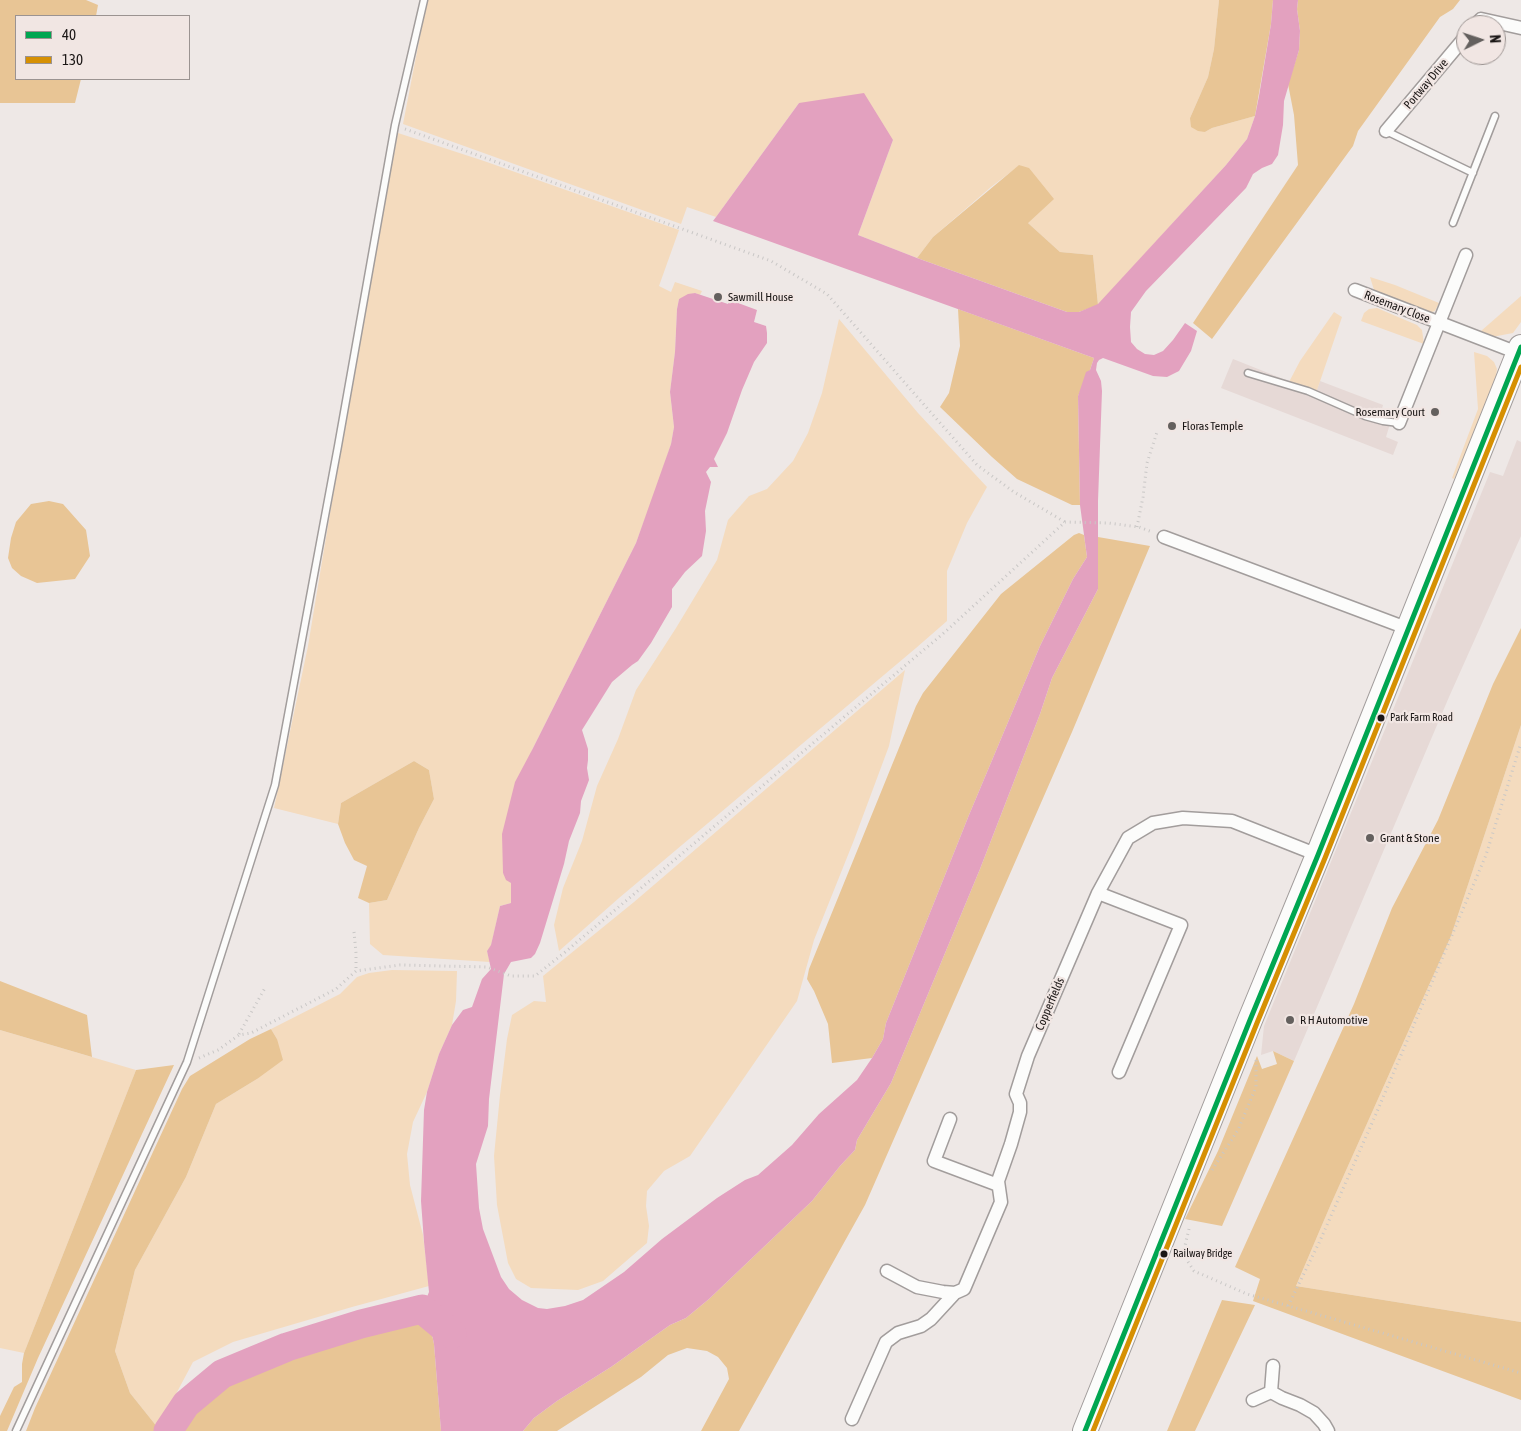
<!DOCTYPE html>
<html>
<head>
<meta charset="utf-8">
<style>
	body { margin:0 }
	#map { position:relative; width:1521px; height:1431px; overflow:hidden; background:#eee8e6; font-family:"Asap Condensed",sans-serif }
	canvas { display:block }
	.legend { position:absolute; left:15px; top:15px; width:175px; height:65px; box-sizing:border-box; background:#f1e6e3; border:1px solid #9b9391; margin:0; padding:6px 9px; list-style:none; font-size:15px; color:#1a1615 }
	.legend li { display:flex; align-items:center; gap:10px; height:25px }
	.legend b { width:25px; border:1px solid #9b9391 }
	.north { position:absolute; left:1456px; top:15px; width:50px; height:50px; box-sizing:border-box; background:#f1e6e3; border:1px solid #9b9391; border-radius:50%; rotate:86deg; font-size:14px; font-weight:700; line-height:20px; text-align:center; color:#1a1615 }
	.north::after { content:''; display:block; margin:auto; width:18px; height:22px; background:#64605e; clip-path:polygon(50% 0,100% 100%,50% 72%,0 100%) }
</style>
</head>
<body>
<div id="map">
<canvas width="1521" height="1431"></canvas>
<ul class="legend">
<li><b style="height:6px;background:#00a651"></b>40</li>
<li><b style="height:6px;background:#d69003"></b>130</li>
</ul>
<div class="north">N</div>
</div>
<script>
const ctx = document.querySelector('canvas').getContext('2d');
ctx.lineJoin = 'round';
function fill(path, color) { ctx.fillStyle = color; ctx.fill(path, 'evenodd'); }
const toPath = rows => new Path2D(rows.map(r => 'M' + r).join(''));
function trace(path, color, width, dash) { ctx.strokeStyle = color; ctx.lineWidth = width; ctx.lineCap = dash ? 'butt' : 'round'; ctx.setLineDash(dash || []); ctx.stroke(path); }
function label(font, color, halo, rows, align = 'center') {
  ctx.font = font + ' "Asap Condensed",sans-serif'; ctx.lineWidth = 4.5; ctx.setLineDash([]); ctx.textBaseline = 'middle'; ctx.strokeStyle = halo; ctx.fillStyle = color; for (const [text, x, y, turn = 0] of rows) {
    ctx.save(); ctx.translate(x, y); ctx.rotate((+turn || 0) * Math.PI / 180); ctx.textAlign = isNaN(turn) ? turn : align; if (halo) ctx.strokeText(text, 0, 0); ctx.fillText(text, 0, 0); ctx.restore();
  }
}
fill(toPath([
	[1233,359,1316,392,1320,381,1383,405,1380,417,1386,418,1393,414,1386,437,1398,442,1393,455,1221,388],
	[1517,440,1521,442,1521,536,1449,697,1294,1061,1273,1051,1261,1055,1264,1026,1490,472,1503,476]
]), '#e6d9d6');
fill(toPath([
	[427,0,1219,0,1214,49,1208,77,1190,118,1205,132,1212,128,1255,116,1247,139,1226,165,1098,305,1093,255,1060,252,1028,223,1020,165,991,187,933,237,917,258,858,235,893,140,799,103,716,217,687,207,681,224,403,124],
	[398,133,484,161,679,230,659,286,671,292,675,282,702,291,700,295,695,293,679,299,677,309,675,352,670,392,674,427,671,444,659,481,636,543,532,750,503,861,503,873,511,883,511,903,500,906,491,946,487,951,490,962,383,955,370,944,369,903,387,900,419,828,434,799,429,770,414,761,341,803,338,824,274,808,308,646,362,321],
	[1370,277,1395,285,1439,303,1435,311,1426,314,1388,299,1374,290],
	[1521,296,1521,322,1513,333,1492,337,1481,331],
	[1377,308,1417,325,1422,330,1424,344,1361,321,1364,313,1369,309],
	[1334,312,1342,317,1316,393,1289,382,1300,361],
	[839,319,918,413,987,487,967,523,947,571,947,621,916,648,619,898,559,951,554,925,563,888,582,841,597,786,618,739,636,690,676,628,717,560,728,520,749,496,767,489,793,461,808,433,822,393],
	[1474,352,1487,356,1494,362,1497,369,1495,383,1454,479,1452,478,1478,409],
	[905,670,889,746,854,840,814,940,797,1001,690,1156,664,1171,647,1191,646,1206,649,1226,647,1243,603,1281,578,1290,531,1288,516,1279,508,1263,497,1205,494,1156,500,1095,507,1039,512,1015,534,1001,546,1002,543,976,634,902],
	[1521,725,1521,1322,1296,1286,1331,1204,1451,936],
	[392,970,457,971,456,1001,452,1025,439,1054,427,1092,413,1122,407,1154,410,1185,423,1235,429,1286,352,1307,233,1342,193,1362,158,1428,130,1393,115,1351,135,1270,186,1177,216,1104,257,1079,277,1039,271,1029,340,994,357,977,369,973],
	[0,1030,136,1070,24,1353,0,1348]
]), '#f4dbbe');
fill(toPath([
	[0,0,86,0,98,5,96,16,16,16,16,79,81,79,75,103,0,103],
	[1219,0,1273,0,1271,24,1255,116,1212,128,1205,132,1198,131,1191,127,1190,118,1208,77,1214,49],
	[1298,0,1460,0,1453,9,1440,17,1358,131,1353,146,1212,339,1193,323,1298,165,1294,115,1288,84,1299,50,1300,31,1297,9],
	[1019,165,1029,168,1054,199,1028,223,1060,252,1093,255,1098,305,1079,312,1067,312,917,258,933,237],
	[958,309,1094,358,1090,370,1078,396,1080,505,1072,505,1017,479,992,457,940,407,949,393,960,346],
	[49,501,63,504,86,530,90,556,75,579,37,583,21,576,12,568,8,558,11,538,16,522,31,504],
	[1079,533,1084,535,1087,557,1073,579,1040,646,969,815,886,1023,883,1039,872,1058,832,1063,828,1024,814,991,807,979,809,969,916,706,923,693,1001,594,1074,535],
	[1098,537,1150,546,1072,732,865,1205,739,1431,701,1431,729,1379,727,1368,718,1357,707,1351,687,1348,668,1355,641,1377,557,1431,523,1431,534,1418,557,1401,611,1367,670,1325,686,1318,709,1299,812,1201,840,1166,855,1150,857,1140,891,1083,980,869,1040,714,1052,678,1098,589],
	[1521,628,1521,725,1451,936,1331,1204,1296,1286,1521,1322,1521,1400,1253,1301,1260,1279,1235,1267,1354,1004,1392,908,1438,820,1493,684],
	[414,761,429,770,434,799,419,828,387,900,369,903,358,898,367,866,354,860,345,843,338,824,341,803],
	[0,981,87,1015,92,1057,0,1030],
	[271,1029,277,1039,283,1060,257,1079,216,1104,186,1177,135,1270,115,1351,130,1393,158,1428,157,1431,26,1431,35,1408,182,1089,190,1076,250,1039],
	[1273,1051,1294,1061,1222,1226,1185,1219,1218,1151,1257,1056,1262,1069,1277,1064],
	[174,1065,38,1358,7,1431,0,1431,0,1416,14,1387,22,1382,22,1364,24,1353,136,1070],
	[1222,1300,1255,1305,1195,1431,1167,1431],
	[422,1309,429,1320,434,1344,441,1431,168,1431,186,1404,222,1374,287,1347,361,1324]
]), '#e8c595');
fill(toPath([
	[1273,0,1298,0,1297,9,1300,31,1299,50,1284,101,1283,125,1278,155,1272,164,1262,168,1253,174,1246,188,1146,291,1131,312,1130,327,1131,342,1137,349,1145,354,1154,355,1163,351,1173,340,1185,323,1197,331,1191,351,1179,371,1167,377,1153,376,1103,358,1099,360,1097,363,1096,370,1101,381,1102,391,1098,501,1098,589,1052,678,1040,714,980,869,891,1083,857,1140,855,1150,840,1166,812,1201,709,1299,686,1318,670,1325,611,1367,557,1401,534,1418,523,1431,441,1431,434,1344,429,1320,422,1309,429,1292,424,1242,421,1201,424,1110,427,1092,439,1054,452,1025,463,1010,472,1007,482,979,491,969,487,951,491,945,500,906,511,903,511,883,506,880,503,873,502,834,515,782,532,750,636,543,671,444,674,427,670,392,675,352,677,309,679,299,688,294,695,293,728,304,730,300,757,310,754,322,766,326,767,333,767,343,754,362,742,390,727,433,714,459,718,467,710,467,706,472,711,482,705,511,706,531,702,556,685,572,672,589,672,607,651,643,638,661,632,665,612,682,582,730,588,749,588,760,587,768,589,780,581,801,580,813,569,841,564,864,540,943,535,954,531,958,511,962,504,974,489,1099,488,1126,476,1164,479,1208,483,1229,501,1277,509,1289,522,1300,538,1308,547,1309,565,1306,583,1300,624,1272,662,1239,717,1198,745,1180,758,1175,792,1145,819,1114,857,1080,872,1058,883,1039,886,1023,969,815,1040,646,1073,579,1087,557,1080,505,1078,396,1086,372,1090,370,1094,358,713,221,716,217,799,103,864,93,893,140,858,235,917,258,1067,312,1079,312,1098,304,1226,165,1247,139,1255,116,1259,96,1271,24]
]), '#e3a1bf');
trace(toPath([
	[168,1431,186,1404,222,1374,287,1347,361,1324,422,1309,452,1334]
]), '#e3a1bf', 29);
const lane = toPath([
	[1386,131,1473,173],
	[1453,223,1495,116],
	[1248,373,1308,391,1365,416,1383,421,1399,423],
	[16,1431,187,1062,275,785,338,446,395,125,424,0]
]);
const street = toPath([
	[1476,25,1481,19,1521,28],
	[1386,131,1466,36],
	[1355,290,1518,353],
	[1399,423,1466,255],
	[1164,537,1409,629],
	[1098,893,1181,925,1119,1072],
	[950,1119,934,1161,998,1185],
	[887,1271,917,1287,943,1292,955,1293,964,1289,1001,1202,998,1181,1011,1144,1020,1112,1020,1103,1016,1094,1028,1056,1098,893,1128,838,1153,823,1183,818,1232,821,1318,855],
	[1271,1392,1282,1398,1300,1405,1314,1413,1324,1424,1328,1431],
	[1253,1400,1271,1392,1273,1366],
	[852,1419,886,1342,898,1333,921,1326,931,1319,955,1293]
]);
const highway = toPath([
	[1085,1431,1250,1020,1318,855,1521,347]
]);
trace(lane, '#a29d9c', 9);
trace(street, '#a29d9c', 15);
trace(highway, '#a29d9c', 26);
trace(toPath([
	[405,129,771,261,827,294,977,465,1014,492,1065,522],
	[1137,527,1143,497,1147,463,1157,432],
	[354,932,356,953,356,971],
	[239,1034,265,988],
	[199,1058,218,1050,239,1035,251,1033,336,989,356,971,400,965,487,967,511,976,535,976,564,953,945,632,1065,522,1108,523,1139,527,1152,532],
	[1212,1170,1238,1130,1256,1087,1256,1060],
	[1189,1229,1183,1254,1194,1271,1247,1294,1521,1373],
	[1288,1306,1319,1243,1376,1114,1486,855,1521,743]
]), '#c9c7c6', 3, [1, 4]);
trace(lane, '#fcfcfb', 6);
trace(street, '#fcfcfb', 12);
trace(highway, '#fcfcfb', 24);
trace(toPath([
	[1085,1431,1250,1020,1318,855,1521,347]
]), '#00a651', 5);
trace(toPath([
	[1093,1431,1257,1023,1325,858,1521,367]
]), '#d69003', 5);
for (const [x, y, r, color] of [
	[718,297,5,"#64605e"],
	[1435,412,5,"#64605e"],
	[1172,426,5,"#64605e"],
	[1381,718,4.5,"#1a1615"],
	[1370,838,5,"#64605e"],
	[1290,1020,5,"#64605e"],
	[1164,1254,4.5,"#1a1615"]
]) { const dot = new Path2D(); dot.arc(x, y, r, 0, 2 * Math.PI); ctx.fillStyle = color; ctx.fill(dot); trace(dot, '#f1e6e3', 2); }
label('11px', '#1a1615', '#f1e6e3', [
	["Park Farm Road",1390,718],
	["Railway Bridge",1173,1254]
], 'left');
label('12px', '#1a1615', '#f1e6e3', [
	["Portway Drive",1426,84,-50],
	["Rosemary Close",1397,307,21],
	["Copperfields",1050,1004,-67]
]);
label('12px', '#1a1615', '#f1e6e3', [
	["Sawmill House",728,297],
	["Rosemary Court",1425,412,"right"],
	["Floras Temple",1182,426],
	["Grant & Stone",1380,838],
	["R H Automotive",1300,1020]
], 'left');
</script>
</body>
</html>
